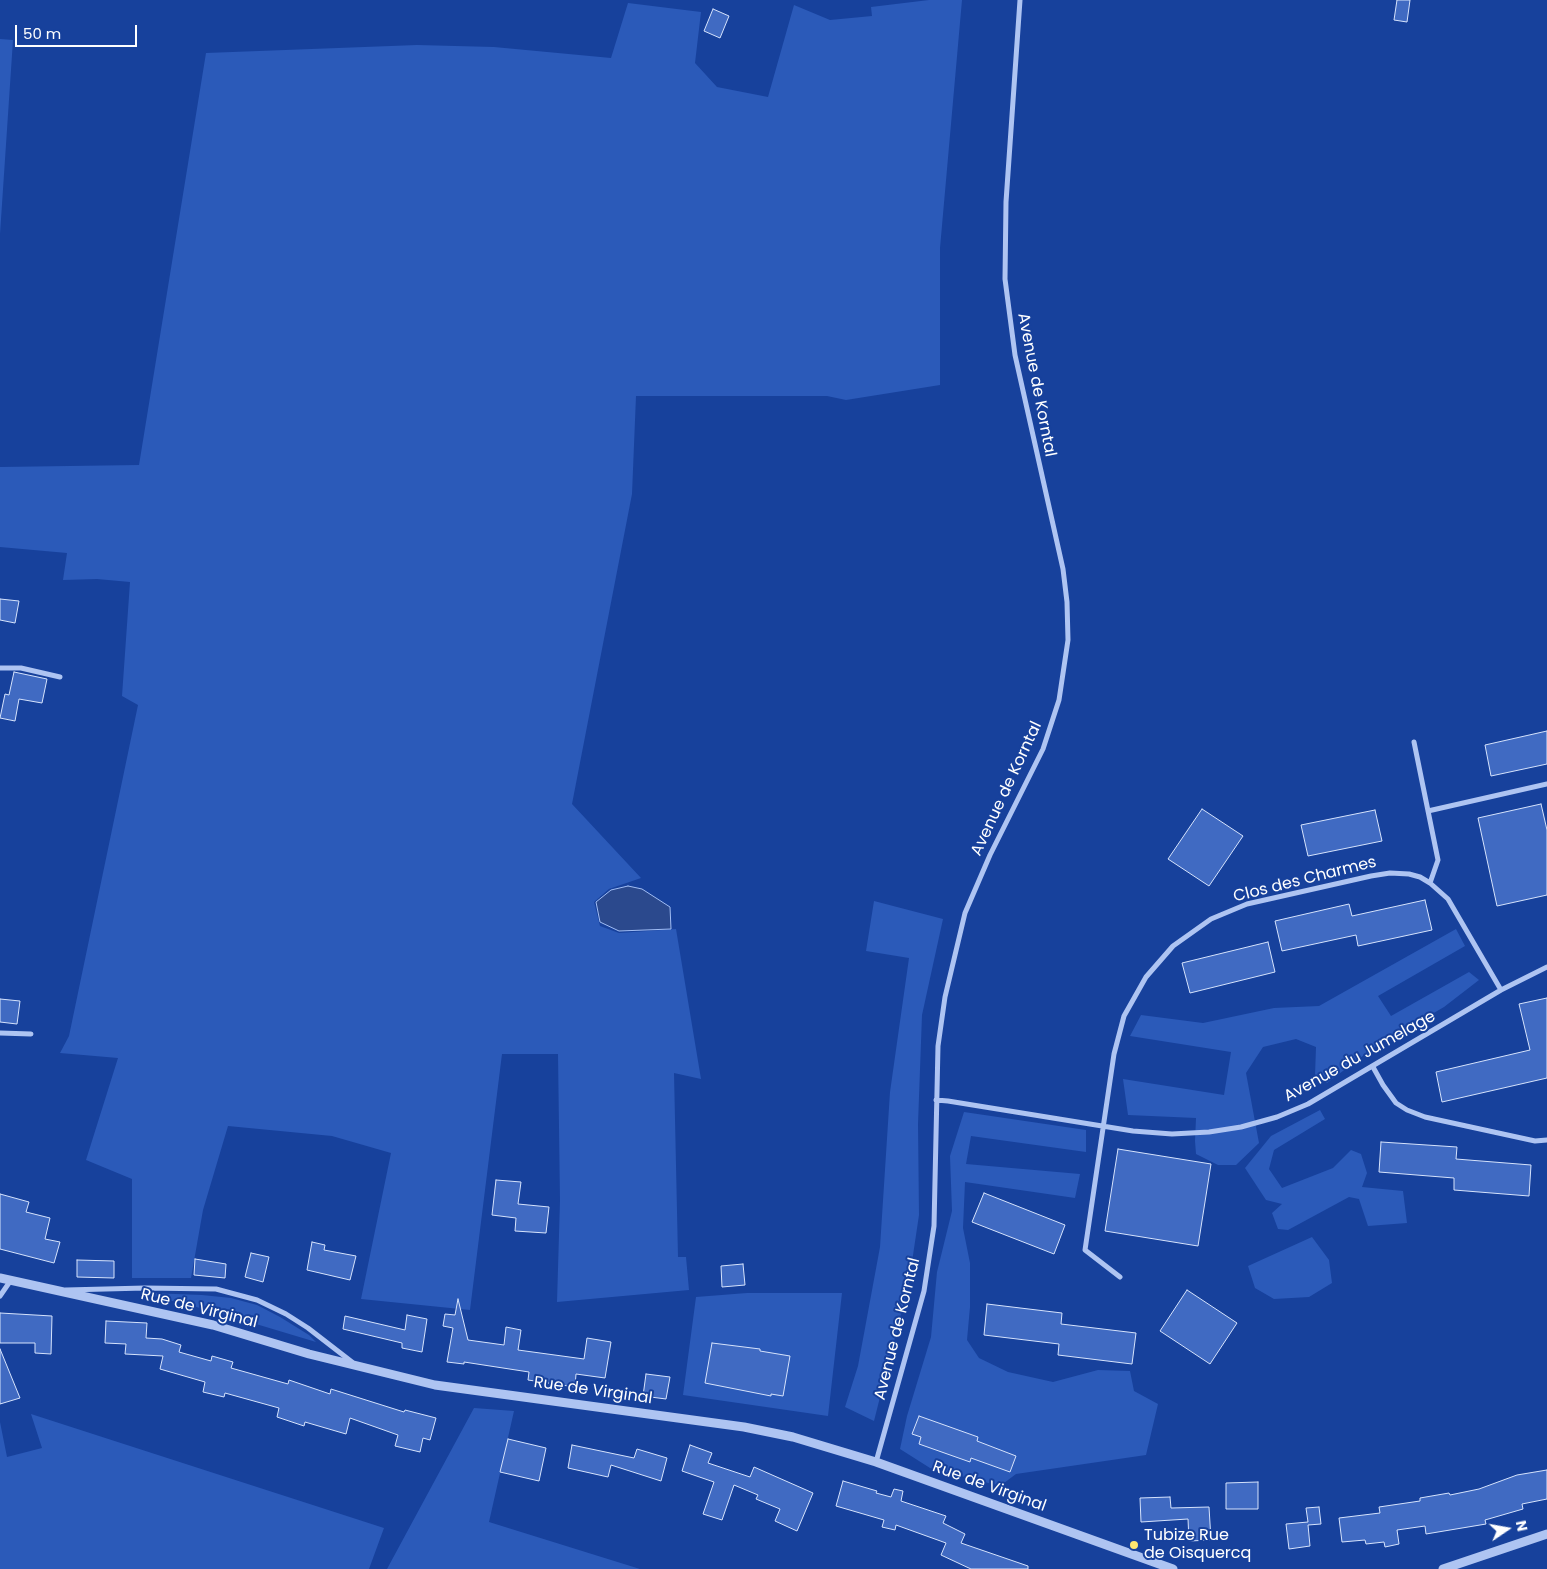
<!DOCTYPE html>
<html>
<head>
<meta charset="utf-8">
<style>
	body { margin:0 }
	#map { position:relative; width:1547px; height:1569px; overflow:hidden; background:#17419c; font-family:Poppins,sans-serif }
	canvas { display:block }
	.north { position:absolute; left:1482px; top:1504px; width:50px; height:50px; -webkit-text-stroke:4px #17419c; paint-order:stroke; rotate:78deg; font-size:14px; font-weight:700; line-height:20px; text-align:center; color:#fff }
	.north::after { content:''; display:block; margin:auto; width:18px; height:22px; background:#fff; clip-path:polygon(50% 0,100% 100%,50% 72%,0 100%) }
	.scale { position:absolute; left:15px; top:25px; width:122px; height:22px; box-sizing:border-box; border:2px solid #fff; border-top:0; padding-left:6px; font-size:15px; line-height:18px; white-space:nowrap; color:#fff; -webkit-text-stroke:4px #17419c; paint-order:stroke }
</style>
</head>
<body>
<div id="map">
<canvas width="1547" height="1569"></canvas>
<div class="north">N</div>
<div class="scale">50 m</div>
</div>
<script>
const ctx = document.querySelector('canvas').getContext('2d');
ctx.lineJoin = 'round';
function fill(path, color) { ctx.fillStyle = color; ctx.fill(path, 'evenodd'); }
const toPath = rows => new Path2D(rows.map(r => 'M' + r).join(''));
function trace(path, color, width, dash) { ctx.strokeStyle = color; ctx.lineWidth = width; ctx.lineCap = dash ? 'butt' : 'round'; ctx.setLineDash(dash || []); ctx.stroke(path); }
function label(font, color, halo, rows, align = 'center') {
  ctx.font = font + ' Poppins,sans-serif'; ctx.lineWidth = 4; ctx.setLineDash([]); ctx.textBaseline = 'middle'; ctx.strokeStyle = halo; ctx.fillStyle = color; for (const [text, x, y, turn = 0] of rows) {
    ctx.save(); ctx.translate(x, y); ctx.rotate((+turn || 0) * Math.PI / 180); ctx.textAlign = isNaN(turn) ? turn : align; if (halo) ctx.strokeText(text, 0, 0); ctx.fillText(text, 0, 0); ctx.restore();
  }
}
fill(toPath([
	[929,0,962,0,940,248,940,385,846,400,827,396,636,396,632,494,572,804,641,878,609,889,594,902,600,926,619,933,676,929,701,1079,674,1073,678,1257,686,1257,689,1290,557,1302,560,1201,558,1054,502,1054,470,1310,361,1299,391,1153,332,1136,228,1126,203,1210,191,1278,132,1278,132,1179,86,1160,118,1058,60,1053,69,1036,138,705,122,696,130,582,97,579,63,580,67,553,0,547,0,467,139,465,206,53,417,45,494,47,611,58,628,3,701,12,695,63,717,87,768,97,794,5,830,20,872,16,871,7],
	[0,39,13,40,0,234],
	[874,901,943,919,922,1015,918,1124,919,1215,909,1282,874,1421,845,1407,858,1366,880,1247,890,1092,909,958,866,951],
	[1456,929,1465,946,1378,996,1391,1016,1469,972,1479,980,1444,1007,1372,1049,1327,1083,1315,1076,1316,1047,1296,1039,1263,1047,1246,1073,1259,1143,1236,1165,1218,1165,1196,1154,1195,1141,1196,1118,1128,1115,1123,1079,1224,1095,1231,1052,1130,1036,1141,1015,1203,1023,1274,1008,1319,1006],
	[1320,1110,1325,1119,1274,1150,1269,1169,1282,1188,1333,1168,1351,1150,1361,1154,1367,1173,1362,1187,1403,1191,1407,1223,1368,1226,1359,1199,1349,1197,1288,1230,1278,1229,1272,1213,1282,1204,1266,1200,1245,1168,1271,1136],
	[964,1112,1086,1130,1086,1152,971,1136,966,1164,1080,1174,1075,1198,965,1182,963,1228,970,1263,970,1307,967,1340,979,1358,1008,1372,1053,1382,1098,1370,1130,1371,1134,1391,1158,1404,1146,1455,1016,1474,1000,1486,930,1468,900,1449,907,1416,931,1337,937,1272,952,1211,950,1156],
	[1312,1237,1329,1260,1332,1283,1309,1297,1274,1299,1255,1288,1248,1266],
	[149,1293,202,1295,231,1298,257,1305,280,1317,309,1335,316,1342,216,1312,149,1295],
	[747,1293,842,1293,828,1416,683,1395,696,1297],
	[474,1408,514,1411,489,1522,640,1569,387,1569],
	[31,1414,384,1528,369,1569,0,1569,0,1422,7,1457,42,1448]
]), '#2b5ab9');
const water = toPath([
	[628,886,642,889,670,907,671,929,619,931,600,922,596,902,611,890,628,886]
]);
fill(water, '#2b498d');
trace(water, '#a1bdf4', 1);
const building = toPath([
	[1397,0,1410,0,1407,22,1394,20,1397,0],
	[713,9,729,16,720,38,704,31,713,9],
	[0,599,19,601,15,623,0,620,0,599],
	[14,672,47,679,42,703,19,699,15,721,0,718,5,694,9,695,14,672],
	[1547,731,1547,764,1491,776,1485,745,1547,731],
	[1541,804,1547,830,1547,895,1497,906,1478,818,1541,804],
	[1202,809,1243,836,1209,886,1168,859,1202,809],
	[1375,810,1382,841,1308,856,1301,825,1375,810],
	[1425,900,1432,930,1358,946,1356,935,1282,951,1275,921,1349,904,1352,916,1425,900],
	[1268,942,1275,972,1190,993,1182,963,1268,942],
	[1547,998,1547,1078,1442,1102,1436,1072,1530,1050,1519,1004,1547,998],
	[0,999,20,1001,17,1024,0,1022,0,999],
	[1381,1142,1457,1147,1456,1159,1531,1165,1529,1196,1454,1190,1454,1178,1379,1172,1381,1142],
	[1118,1149,1211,1164,1198,1246,1105,1231,1118,1149],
	[496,1180,521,1182,518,1204,549,1207,546,1233,515,1231,516,1218,492,1215,496,1180],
	[984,1193,1065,1225,1054,1254,972,1222,984,1193],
	[0,1194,29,1202,26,1212,50,1218,45,1239,60,1242,54,1263,0,1249,0,1194],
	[312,1242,325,1245,324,1250,356,1256,350,1280,307,1270,312,1242],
	[251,1253,269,1257,263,1282,245,1277,251,1253],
	[195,1259,226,1264,225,1278,194,1275,195,1259],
	[77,1260,114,1261,114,1278,77,1277,77,1260],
	[743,1264,745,1285,722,1287,721,1266,743,1264],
	[1187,1290,1237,1323,1210,1364,1160,1331,1187,1290],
	[458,1299,468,1340,504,1345,506,1327,521,1330,518,1350,584,1359,587,1338,611,1342,605,1378,576,1374,575,1387,528,1380,529,1372,464,1362,464,1364,447,1362,453,1328,443,1326,445,1314,455,1315,458,1299],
	[987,1304,1062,1313,1061,1324,1136,1333,1132,1364,1058,1355,1059,1344,984,1335,987,1304],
	[0,1313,52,1316,51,1354,35,1353,35,1343,0,1343,0,1313],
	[407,1315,427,1319,422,1352,402,1348,402,1343,343,1329,345,1316,405,1330,407,1315],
	[106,1321,147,1323,146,1338,162,1339,181,1345,179,1352,211,1361,212,1356,233,1362,231,1368,288,1384,289,1380,330,1394,331,1389,404,1412,405,1410,436,1418,430,1440,423,1438,420,1452,395,1446,398,1435,350,1418,346,1434,305,1422,304,1426,277,1417,279,1408,225,1393,224,1397,203,1392,205,1382,160,1369,163,1356,125,1354,126,1344,105,1343,106,1321],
	[712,1343,760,1349,760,1351,790,1356,783,1396,771,1394,771,1396,705,1383,712,1343],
	[0,1349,20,1398,0,1404,0,1349],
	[646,1374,670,1377,666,1399,643,1396,646,1374],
	[919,1416,978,1437,977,1441,1016,1456,1010,1472,971,1458,970,1462,919,1444,921,1437,912,1434,919,1416],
	[508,1439,546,1448,539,1481,500,1472,508,1439],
	[572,1445,634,1458,637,1449,667,1458,661,1481,611,1465,608,1477,568,1468,572,1445],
	[690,1445,712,1453,708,1463,750,1477,754,1467,813,1493,797,1531,775,1521,780,1509,756,1499,758,1495,734,1485,722,1520,703,1514,714,1482,682,1471,690,1445],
	[1547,1470,1547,1499,1522,1504,1523,1509,1485,1520,1486,1524,1426,1534,1425,1526,1397,1530,1399,1544,1385,1547,1384,1542,1366,1544,1365,1540,1342,1542,1339,1518,1380,1513,1379,1507,1420,1501,1420,1498,1449,1493,1450,1495,1479,1489,1517,1475,1547,1470],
	[843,1481,877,1491,876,1493,891,1497,894,1489,903,1491,901,1501,946,1516,943,1523,965,1534,961,1543,1028,1566,1028,1569,971,1569,941,1555,946,1543,896,1525,895,1530,882,1527,884,1520,836,1506,843,1481],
	[1258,1482,1258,1509,1226,1509,1226,1483,1258,1482],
	[1170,1497,1171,1508,1209,1507,1211,1540,1189,1541,1188,1519,1141,1522,1140,1498,1170,1497],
	[1319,1507,1321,1524,1308,1525,1310,1546,1289,1549,1286,1524,1308,1522,1306,1508,1319,1507]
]);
fill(building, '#406ac2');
trace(building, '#d6e3fc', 1);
trace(toPath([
	[0,668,21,668,60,677],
	[1414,742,1438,860,1430,883],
	[1428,811,1547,784],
	[0,1033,31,1034],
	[1373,1067,1383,1085,1396,1103,1407,1110,1425,1117,1535,1141,1547,1140],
	[936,1100,948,1101,1133,1131,1172,1134,1209,1132,1241,1127,1277,1117,1308,1104,1501,990,1547,967],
	[1120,1277,1085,1250,1110,1081,1114,1054,1124,1016,1146,977,1173,946,1211,919,1247,904,1371,876,1390,873,1409,874,1420,877,1430,883,1448,899,1501,990],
	[66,1290,145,1288,216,1289,257,1300,286,1314,308,1328,352,1362],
	[0,1296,11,1280],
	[876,1462,924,1291,934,1226,938,1046,945,997,965,913,990,855,1043,749,1059,700,1068,640,1067,602,1063,569,1015,355,1005,279,1006,202,1020,0]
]), '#aec4f2', 5);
trace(toPath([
	[0,1278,213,1325,309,1354,435,1385,744,1427,793,1437,876,1462,1173,1569],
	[1443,1569,1547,1534]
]), '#aec4f2', 9);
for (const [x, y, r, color] of [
	[1134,1545,5,"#ffe76f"]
]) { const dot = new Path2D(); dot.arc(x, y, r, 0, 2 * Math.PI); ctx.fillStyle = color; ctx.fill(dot); trace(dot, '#17419c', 2); }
label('16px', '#fff', '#17419c', [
	["Avenue de Korntal",1036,385,79],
	["Avenue de Korntal",1007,789,-65],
	["Clos des Charmes",1305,880,-14],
	["Avenue du Jumelage",1360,1057,-29],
	["Rue de Virginal",199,1309,14],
	["Avenue de Korntal",898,1329,-76],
	["Rue de Virginal",593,1391,8],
	["Rue de Virginal",989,1487,20]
]);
label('16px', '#fff', '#17419c', [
	["Tubize Rue",1144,1536],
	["de Oisquercq",1144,1554]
], 'left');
</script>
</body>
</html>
